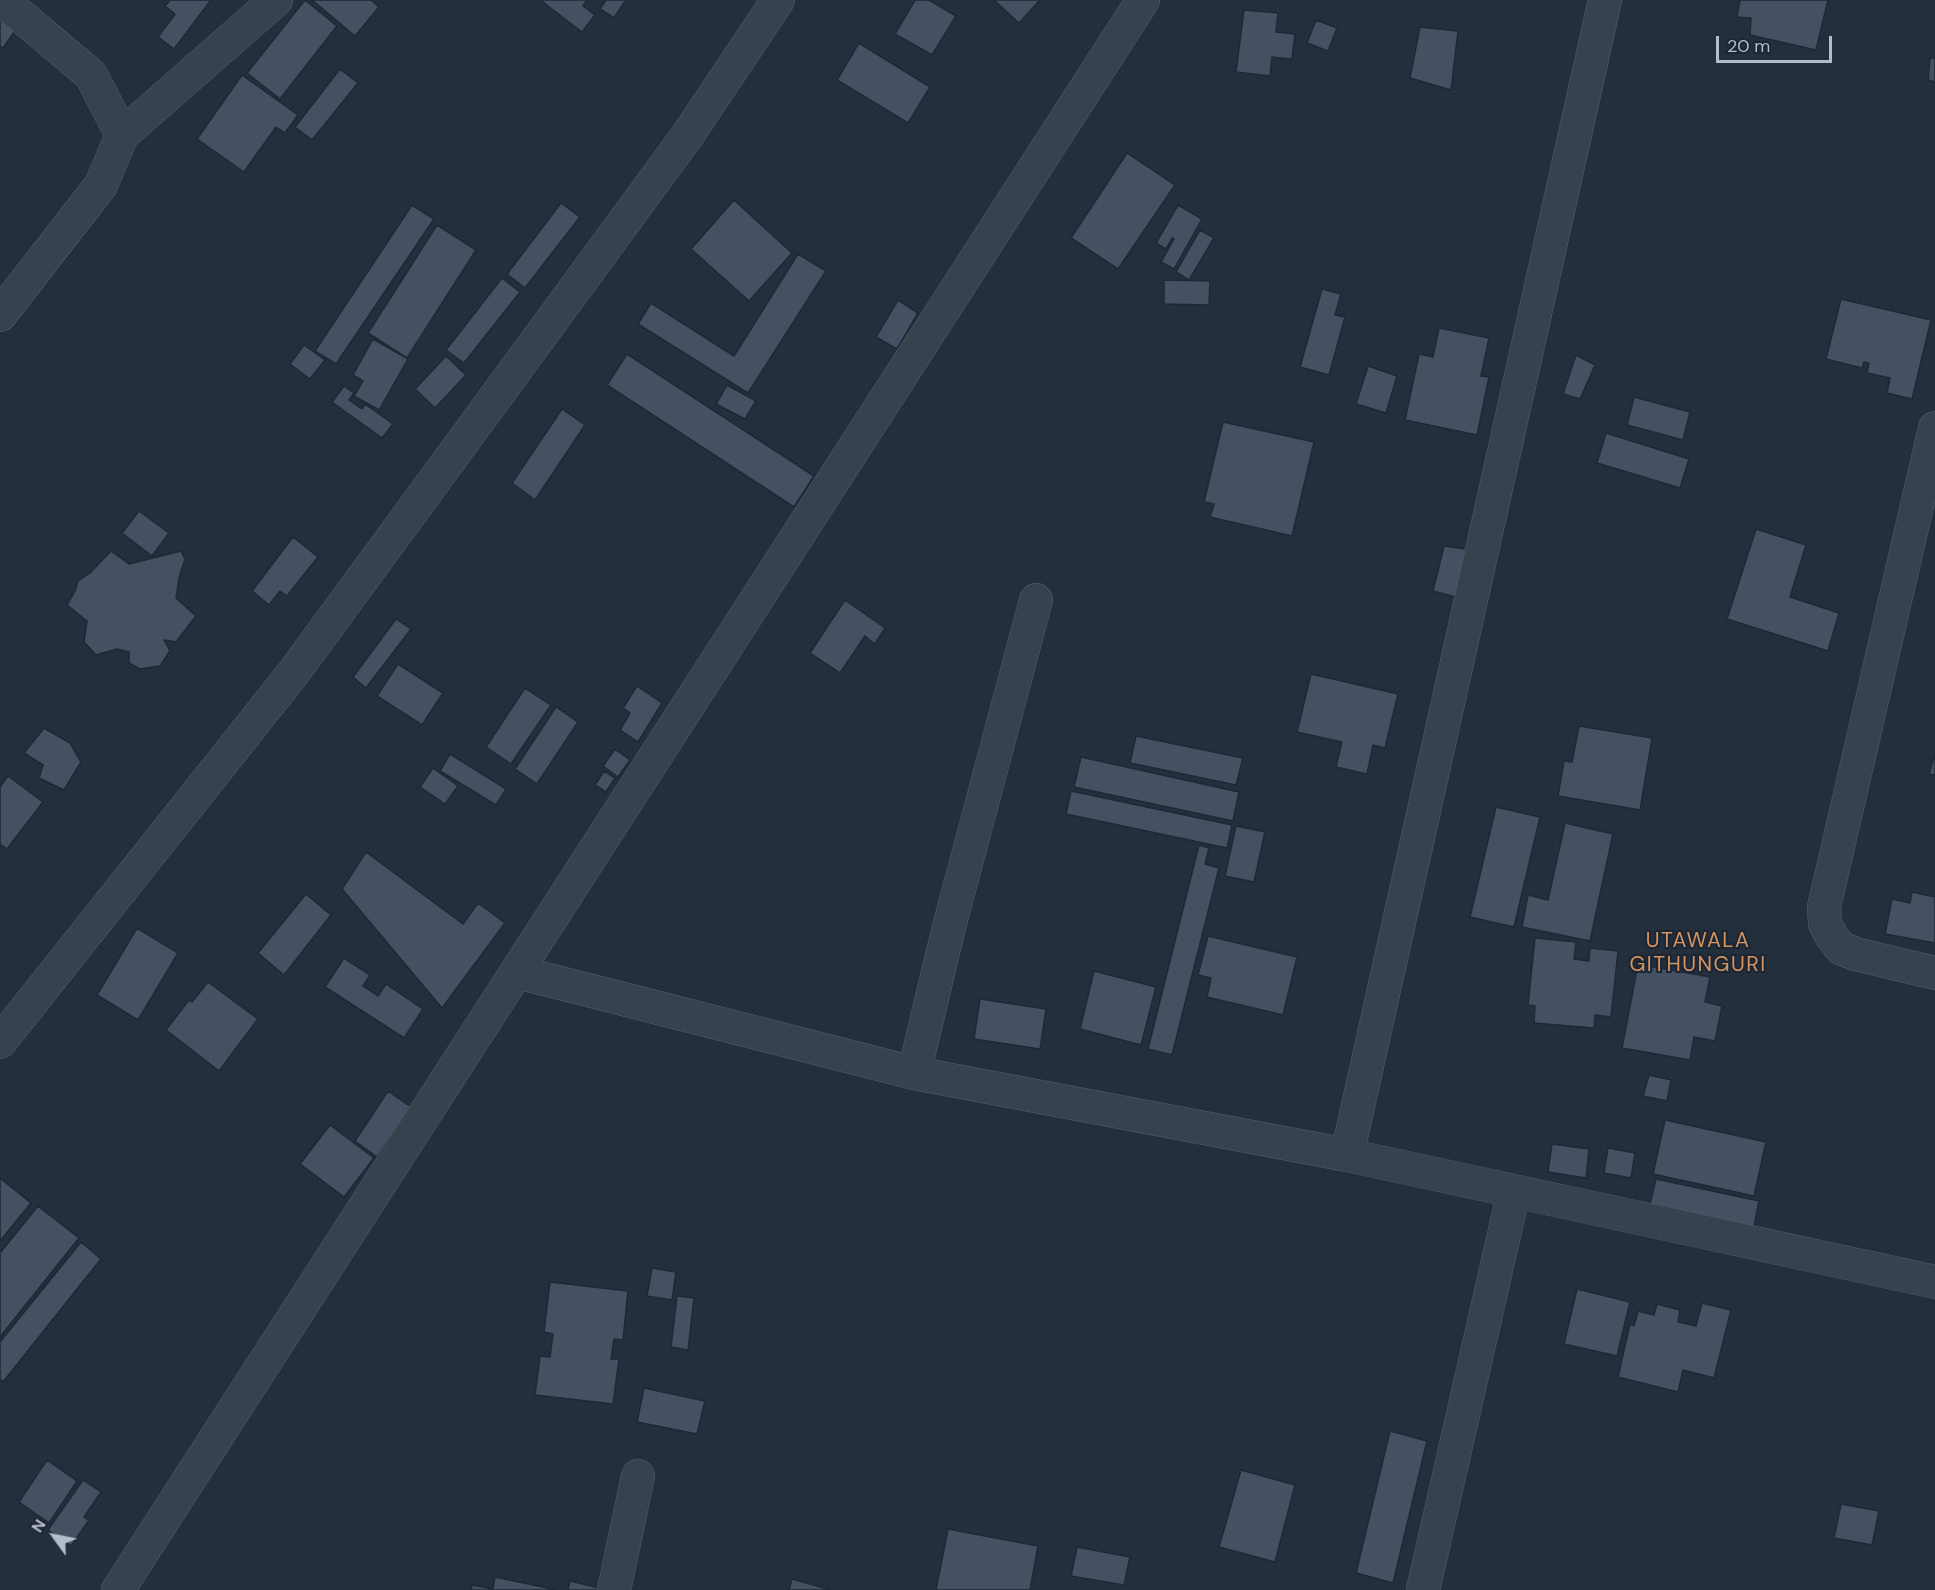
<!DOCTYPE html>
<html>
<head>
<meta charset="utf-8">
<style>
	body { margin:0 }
	#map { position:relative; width:1935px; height:1590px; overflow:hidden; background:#242f3e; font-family:"DM Sans",sans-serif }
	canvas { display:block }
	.north { position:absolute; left:24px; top:1506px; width:60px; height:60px; -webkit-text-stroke:4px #1d2633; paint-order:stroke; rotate:303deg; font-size:16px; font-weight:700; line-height:24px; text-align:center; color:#b4bcc9 }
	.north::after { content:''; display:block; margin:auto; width:21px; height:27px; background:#b4bcc9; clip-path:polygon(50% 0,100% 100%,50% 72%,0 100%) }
	.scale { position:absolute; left:1716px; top:36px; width:116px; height:27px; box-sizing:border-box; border:3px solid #b4bcc9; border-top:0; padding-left:8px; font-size:18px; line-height:21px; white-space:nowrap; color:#b4bcc9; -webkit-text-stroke:4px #1d2633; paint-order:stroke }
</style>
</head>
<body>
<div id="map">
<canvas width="1935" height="1590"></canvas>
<div class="north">N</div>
<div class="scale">20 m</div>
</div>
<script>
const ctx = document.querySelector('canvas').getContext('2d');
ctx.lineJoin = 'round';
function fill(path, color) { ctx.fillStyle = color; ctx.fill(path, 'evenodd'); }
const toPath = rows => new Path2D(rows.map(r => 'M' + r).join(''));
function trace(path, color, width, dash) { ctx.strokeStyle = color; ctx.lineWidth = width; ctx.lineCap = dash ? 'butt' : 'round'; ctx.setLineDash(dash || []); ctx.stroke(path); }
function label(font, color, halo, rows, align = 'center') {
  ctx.font = font + ' "DM Sans",sans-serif'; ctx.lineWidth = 4.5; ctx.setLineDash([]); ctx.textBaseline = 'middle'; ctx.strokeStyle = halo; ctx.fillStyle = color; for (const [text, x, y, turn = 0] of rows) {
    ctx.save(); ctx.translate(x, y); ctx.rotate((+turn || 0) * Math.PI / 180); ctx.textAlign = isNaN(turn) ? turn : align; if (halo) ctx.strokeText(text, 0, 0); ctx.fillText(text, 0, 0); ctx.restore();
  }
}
const building = toPath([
	[170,0,211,0,174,49,158,37,175,14,165,6,170,0],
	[305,0,337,26,280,99,247,73,305,0],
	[312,0,371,0,379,7,355,36,312,0],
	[540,0,587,0,583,6,595,15,582,32,540,0],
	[606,0,626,0,614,18,600,9,606,0],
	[915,0,929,0,956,16,932,55,895,34,915,0],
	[994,0,1040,0,1019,23,994,0],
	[1740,0,1828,0,1816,50,1750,35,1751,18,1737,17,1740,0],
	[1244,10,1278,13,1276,32,1295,34,1292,59,1272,57,1270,76,1236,72,1244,10],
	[0,17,17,28,3,48,0,46,0,17],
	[1316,20,1337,28,1328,51,1307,43,1316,20],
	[1420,27,1458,31,1451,90,1410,78,1420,27],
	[859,43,930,87,908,123,837,80,859,43],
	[1930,58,1935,58,1935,82,1928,80,1930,58],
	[340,69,358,83,312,140,295,127,340,69],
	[242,75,298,115,285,133,276,127,244,172,197,139,242,75],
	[1127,153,1175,185,1118,269,1071,238,1127,153],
	[734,200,792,253,749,301,691,249,734,200],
	[561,203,580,217,525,288,507,274,561,203],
	[412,205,434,219,336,364,315,351,412,205],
	[1178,205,1202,219,1174,269,1161,262,1174,239,1172,238,1166,249,1156,243,1178,205],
	[437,225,476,250,407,358,368,333,437,225],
	[1200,230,1214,238,1189,280,1176,272,1200,230],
	[798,254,826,271,748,393,638,324,651,303,734,356,798,254],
	[502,278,520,292,464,363,446,350,502,278],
	[1164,280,1210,281,1209,305,1164,304,1164,280],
	[1322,289,1341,294,1335,315,1345,317,1329,375,1300,367,1322,289],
	[1841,299,1931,320,1912,399,1887,393,1890,378,1867,373,1869,363,1864,362,1862,368,1826,359,1841,299],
	[898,300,918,313,897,349,876,337,898,300],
	[1439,328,1489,338,1481,376,1489,377,1477,435,1405,420,1419,354,1433,357,1439,328],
	[373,339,408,359,379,410,354,396,363,381,353,375,373,339],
	[304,345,325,360,310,379,290,364,304,345],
	[627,354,814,476,794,507,607,385,627,354],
	[1576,355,1595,365,1580,399,1563,394,1576,355],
	[446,356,466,375,435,408,415,389,446,356],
	[1368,366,1397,376,1386,413,1356,404,1368,366],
	[727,385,756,401,745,419,716,404,727,385],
	[344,386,354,393,349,400,362,409,365,404,393,424,382,438,332,402,344,386],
	[1634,397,1690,412,1683,440,1627,425,1634,397],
	[562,409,585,425,535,500,512,483,562,409],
	[1223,422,1314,442,1292,536,1210,517,1214,504,1204,502,1223,422],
	[1606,433,1689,459,1680,488,1597,463,1606,433],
	[139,511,169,533,152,556,122,533,139,511],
	[1756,529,1806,545,1790,597,1839,613,1828,651,1727,619,1756,529],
	[293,537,318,557,287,596,280,591,269,605,252,591,293,537],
	[1444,546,1472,550,1459,598,1433,591,1444,546],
	[111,551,129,564,181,551,185,559,179,578,176,598,196,616,176,642,164,640,170,651,160,666,140,669,129,663,129,652,117,649,96,655,84,642,87,621,67,605,75,591,78,581,90,573,111,551],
	[845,600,885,628,875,644,865,636,840,673,810,653,845,600],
	[396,619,411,629,366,688,353,677,396,619],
	[398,664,443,693,422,725,377,696,398,664],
	[1311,674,1398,694,1385,748,1373,745,1367,774,1336,767,1342,742,1297,732,1311,674],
	[637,686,662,703,638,742,620,730,630,713,623,708,637,686],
	[525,688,551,705,511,764,486,747,525,688],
	[556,707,578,722,537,784,515,769,556,707],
	[1579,726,1652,738,1640,810,1558,796,1564,761,1572,762,1579,726],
	[44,728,70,743,81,762,64,790,39,778,43,765,24,753,44,728],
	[1136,736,1243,758,1236,785,1130,763,1136,736],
	[615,749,630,760,618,777,603,766,615,749],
	[450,754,506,789,496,805,440,771,450,754],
	[1935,754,1935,775,1929,774,1935,754],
	[1081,757,1239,792,1233,821,1074,787,1081,757],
	[433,768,458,786,445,804,420,787,433,768],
	[604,771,615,778,606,792,595,785,604,771],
	[8,776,43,802,7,849,0,844,0,787,8,776],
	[1071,791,1232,825,1227,848,1066,814,1071,791],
	[1496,807,1540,817,1514,927,1470,917,1496,807],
	[1565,823,1613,834,1590,941,1522,927,1528,895,1548,900,1565,823],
	[1236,826,1265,832,1254,882,1225,876,1236,826],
	[1199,845,1209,848,1205,864,1219,868,1172,1055,1148,1049,1199,845],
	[366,852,463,924,478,903,505,923,442,1008,342,889,366,852],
	[1912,892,1935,897,1935,943,1885,934,1892,899,1910,903,1912,892],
	[306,894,331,915,284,975,258,953,306,894],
	[137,928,178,953,138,1020,97,995,137,928],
	[1208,936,1297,957,1283,1015,1207,997,1211,978,1198,975,1208,936],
	[1535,938,1576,942,1574,959,1589,961,1590,948,1618,951,1611,1017,1595,1015,1594,1028,1534,1023,1535,1006,1528,1005,1535,938],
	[344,958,370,975,363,986,378,996,386,984,423,1009,404,1038,325,987,344,958],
	[1638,964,1710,977,1705,1002,1722,1006,1715,1041,1694,1037,1690,1060,1622,1048,1638,964],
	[1094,971,1156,987,1141,1045,1080,1029,1094,971],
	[208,982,258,1019,219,1071,166,1030,189,1000,192,1002,208,982],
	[980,999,1046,1009,1040,1049,974,1039,980,999],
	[1649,1075,1671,1080,1667,1101,1643,1096,1649,1075],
	[388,1091,411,1107,377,1157,355,1141,388,1091],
	[1665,1120,1766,1142,1754,1196,1653,1174,1665,1120],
	[330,1125,374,1158,344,1197,300,1164,330,1125],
	[1552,1144,1589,1149,1586,1178,1548,1172,1552,1144],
	[1608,1148,1635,1153,1631,1178,1604,1173,1608,1148],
	[0,1178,31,1203,0,1241,0,1178],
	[1656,1179,1759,1201,1754,1227,1650,1204,1656,1179],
	[38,1206,79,1238,0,1337,0,1253,38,1206],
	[81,1242,101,1259,3,1382,0,1379,0,1342,81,1242],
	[652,1268,676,1272,672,1300,647,1296,652,1268],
	[550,1282,628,1291,623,1340,614,1339,611,1359,619,1359,613,1404,535,1395,540,1356,550,1357,553,1334,544,1332,550,1282],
	[1577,1289,1630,1302,1617,1356,1564,1344,1577,1289],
	[677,1296,694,1298,688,1350,671,1347,677,1296],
	[1702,1303,1731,1310,1714,1378,1683,1370,1678,1392,1618,1377,1630,1324,1634,1326,1638,1311,1654,1315,1657,1304,1680,1310,1678,1322,1696,1326,1702,1303],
	[644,1388,705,1401,697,1434,637,1422,644,1388],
	[1390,1431,1427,1441,1393,1583,1356,1573,1390,1431],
	[47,1460,77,1481,49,1523,19,1502,47,1460],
	[1241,1470,1295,1485,1275,1562,1219,1547,1241,1470],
	[83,1480,101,1492,84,1517,89,1520,71,1546,48,1530,83,1480],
	[1841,1504,1879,1511,1872,1545,1834,1538,1841,1504],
	[948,1529,1038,1546,1030,1590,936,1590,948,1529],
	[1077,1547,1130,1557,1124,1585,1071,1576,1077,1547],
	[495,1577,557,1590,471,1590,472,1585,493,1589,495,1577],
	[792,1579,831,1590,789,1590,792,1579],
	[570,1581,599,1588,599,1590,568,1590,570,1581]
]);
fill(building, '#455162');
trace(building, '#1f2835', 1.5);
const minor = toPath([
	[122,135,276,0],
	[0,315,101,185,122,135,91,75,2,0],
	[1935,428,1824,907,1825,924,1832,937,1841,948,1855,954,1935,973],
	[517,972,914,1073,1347,1155,1935,1282],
	[0,1042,294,672,687,136,778,0],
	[914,1073,949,927,1036,600],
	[1347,1155,1605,0],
	[118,1590,1143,0],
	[614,1590,638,1476],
	[1423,1590,1514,1191]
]);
trace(minor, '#565f6c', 34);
trace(minor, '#38414e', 33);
ctx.letterSpacing = '1.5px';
label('21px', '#d59563', '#1d2633', [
	["UTAWALA",1698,941],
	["GITHUNGURI",1698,965]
]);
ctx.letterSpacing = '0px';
</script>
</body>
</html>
